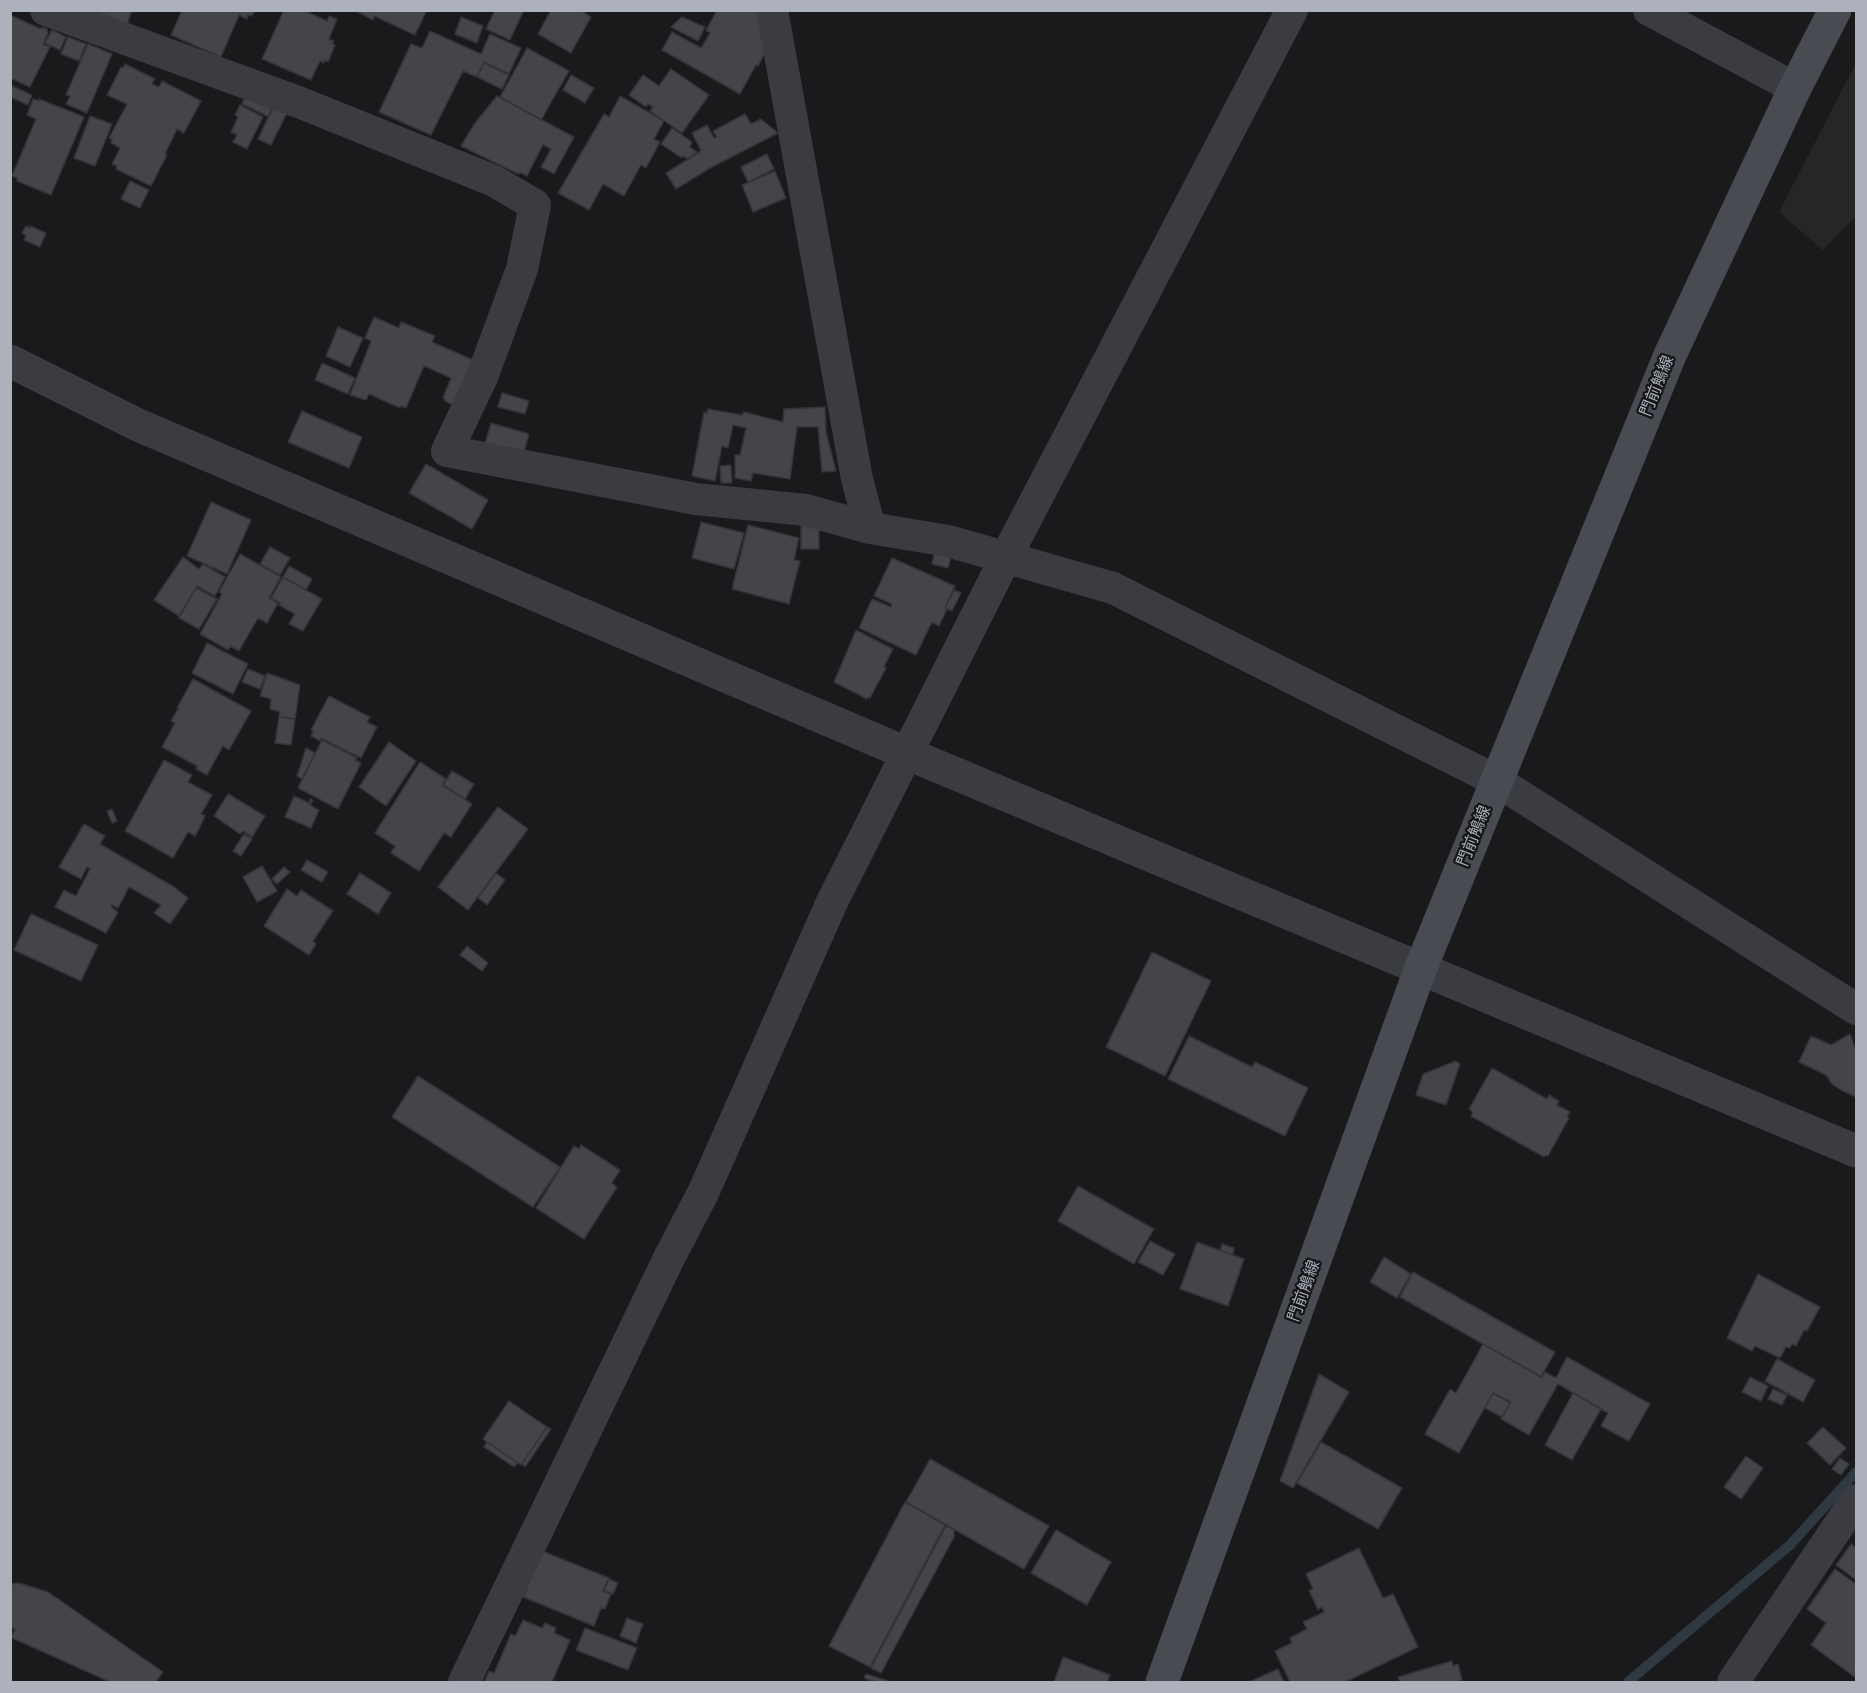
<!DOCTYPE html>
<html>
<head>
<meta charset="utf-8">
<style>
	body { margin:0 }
	#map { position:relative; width:1867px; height:1693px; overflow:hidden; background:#1a1a1c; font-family:Inter,sans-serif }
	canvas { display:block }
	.frame { position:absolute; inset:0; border:12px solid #acb1bc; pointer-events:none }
</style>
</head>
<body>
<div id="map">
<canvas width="1867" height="1693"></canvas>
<div class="frame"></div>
</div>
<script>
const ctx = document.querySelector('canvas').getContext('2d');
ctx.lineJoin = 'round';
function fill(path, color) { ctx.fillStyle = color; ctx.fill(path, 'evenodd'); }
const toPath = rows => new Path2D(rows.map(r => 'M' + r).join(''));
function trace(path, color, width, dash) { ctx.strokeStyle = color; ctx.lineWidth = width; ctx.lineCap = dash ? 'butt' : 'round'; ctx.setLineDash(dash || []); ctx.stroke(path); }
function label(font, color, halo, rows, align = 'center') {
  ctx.font = font + ' Inter,"Noto Sans JP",sans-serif'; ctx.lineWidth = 4.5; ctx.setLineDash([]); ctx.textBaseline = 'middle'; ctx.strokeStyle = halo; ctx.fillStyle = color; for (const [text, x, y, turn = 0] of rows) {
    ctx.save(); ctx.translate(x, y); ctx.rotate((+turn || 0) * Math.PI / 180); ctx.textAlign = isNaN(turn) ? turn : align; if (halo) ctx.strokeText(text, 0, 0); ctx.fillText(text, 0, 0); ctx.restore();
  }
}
fill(toPath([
	[1856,63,1856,216,1823,250,1779,212]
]), '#262629');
trace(toPath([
	[1628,1682,1790,1545,1856,1472]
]), '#2f3941', 10);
const building = toPath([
	[73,10,132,10,123,37,73,10],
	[182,10,255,10,252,16,248,15,247,19,239,15,221,57,171,35,182,10],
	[284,10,303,10,327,21,329,16,337,19,329,39,334,41,332,44,335,45,328,62,325,60,324,63,320,61,311,80,262,59,284,10],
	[354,10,427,10,415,35,374,16,373,20,354,10],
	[495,10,524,10,510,40,486,29,495,10],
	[551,10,580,10,591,17,571,53,538,34,551,10],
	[717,10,755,10,771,18,769,45,758,66,756,65,740,94,662,50,672,32,701,48,710,33,706,30,717,10],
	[10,15,41,29,42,27,47,29,48,33,43,44,50,47,30,87,10,78,10,15],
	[461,17,483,26,477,43,455,34,461,17],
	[682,17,705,27,698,41,671,27,682,17],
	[52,30,66,37,60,50,45,43,52,30],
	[430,31,481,54,490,34,521,48,509,74,484,62,477,77,463,71,431,135,379,112,411,44,422,48,430,31],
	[68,37,86,44,79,61,61,54,68,37],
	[88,44,112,54,87,113,66,104,70,96,66,95,88,44],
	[527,48,569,71,541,120,500,97,527,48],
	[484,63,509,75,502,89,477,77,484,63],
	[125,64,155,79,152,84,159,87,162,81,201,101,184,133,177,129,165,154,167,155,151,186,116,169,117,166,112,164,120,148,111,143,112,139,109,138,127,104,107,95,121,67,123,68,125,64],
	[671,69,709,95,682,133,650,111,653,107,648,104,646,107,629,95,643,75,659,86,671,69],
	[571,75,594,88,585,103,563,90,571,75],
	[10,85,32,95,28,105,10,97,10,85],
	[247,92,276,101,269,117,242,104,247,92],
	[497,96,574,137,554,174,541,167,551,149,543,145,527,176,521,173,518,174,461,146,475,123,497,96],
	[620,96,664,121,654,139,660,142,646,168,641,165,624,196,603,184,589,210,558,193,604,114,609,117,620,96],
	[277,98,291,105,271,145,258,139,277,98],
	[33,99,39,101,39,99,84,117,51,195,17,181,17,178,12,176,36,119,27,115,33,99],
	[240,105,263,117,247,149,233,142,237,135,231,132,238,117,235,115,240,105],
	[745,114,751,124,761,119,778,133,710,168,676,189,666,173,701,151,692,133,707,125,714,138,717,137,713,131,745,114],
	[90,116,112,124,95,166,74,158,90,116],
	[672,128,692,142,690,147,697,152,688,159,683,156,682,158,661,144,672,128],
	[767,154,774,169,748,182,741,167,767,154],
	[775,171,786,198,753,212,742,185,775,171],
	[130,181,149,190,140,208,121,199,130,181],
	[26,226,30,228,30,226,46,233,40,247,24,240,26,236,22,233,26,226],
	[374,317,399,328,401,322,435,336,432,342,480,363,460,408,445,401,445,399,443,398,451,378,424,366,406,408,401,406,400,408,369,394,366,400,350,395,371,341,365,338,374,317],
	[338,327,363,338,350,367,326,356,338,327],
	[322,363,355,378,348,394,315,380,322,363],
	[502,393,529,401,525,414,498,407,502,393],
	[825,407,826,432,836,471,822,472,818,427,797,427,790,479,753,473,751,481,735,478,735,455,740,455,746,428,733,425,728,448,722,446,715,481,692,476,704,412,707,413,708,409,742,415,744,412,783,422,784,409,825,407],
	[302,411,362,437,349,468,288,442,302,411],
	[491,423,529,434,523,455,485,444,491,423],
	[426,464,488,500,472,529,409,493,426,464],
	[731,465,732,483,721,483,720,466,731,465],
	[211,502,251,520,227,574,187,556,211,502],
	[801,516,819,516,819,549,801,549,801,516],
	[701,522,744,533,734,569,692,558,701,522],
	[748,525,799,538,794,560,800,561,789,604,732,589,748,525],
	[937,542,954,546,948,568,932,564,937,542],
	[270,547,290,558,280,575,260,564,270,547],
	[240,554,281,577,269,598,278,603,267,623,258,618,239,651,230,646,228,650,200,634,222,594,219,592,240,554],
	[183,557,199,569,203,564,225,577,215,596,197,586,179,616,154,600,183,557],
	[892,558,955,586,945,608,947,609,939,626,932,622,916,655,859,628,872,599,891,607,892,604,874,596,892,558],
	[289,566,312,579,306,590,283,577,289,566],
	[283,577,322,599,303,631,289,624,295,614,279,605,280,603,271,598,283,577],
	[196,588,217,599,199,629,179,618,196,588],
	[954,590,961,593,952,611,945,608,954,590],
	[856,630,893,649,884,667,886,668,870,698,868,697,867,699,834,682,856,630],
	[207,643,248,664,233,694,192,673,207,643],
	[248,669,265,676,260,689,242,682,248,669],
	[267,673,300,685,295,719,279,717,280,712,270,709,271,699,260,696,267,673],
	[193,679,251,711,229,750,223,746,207,775,196,769,197,766,162,747,175,723,171,721,178,709,177,708,193,679],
	[329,696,370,717,367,722,377,727,361,758,321,738,320,741,311,736,313,731,311,730,329,696],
	[279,717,295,719,291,745,275,743,279,717],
	[322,740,357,758,355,760,361,763,338,809,298,788,322,740],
	[389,742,416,761,386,806,359,787,389,742],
	[306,748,315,753,302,779,297,776,306,748],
	[164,760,192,775,188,782,212,795,201,814,205,816,198,831,195,836,188,832,173,858,125,831,164,760],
	[420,762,446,779,442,785,472,804,451,837,444,833,419,871,391,853,395,846,375,833,420,762],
	[452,771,474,784,465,799,443,785,452,771],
	[228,794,265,816,252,837,243,831,240,834,214,816,228,794],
	[294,796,309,803,310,799,313,800,310,805,319,810,311,828,285,817,294,796],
	[498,807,528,829,468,910,438,887,498,807],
	[112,809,117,821,112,823,107,811,112,809],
	[84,824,105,836,100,844,174,887,188,898,170,924,154,913,161,905,129,887,118,908,112,905,111,907,118,912,106,933,55,907,64,890,76,896,90,869,87,867,81,879,59,867,84,824],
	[244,834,252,839,241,856,233,851,244,834],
	[307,860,328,872,322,882,301,870,307,860],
	[262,866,277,891,257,902,243,877,262,866],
	[284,867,290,872,277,884,272,879,284,867],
	[360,873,391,893,378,914,347,894,360,873],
	[496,873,505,880,487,905,478,898,496,873],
	[287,889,297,896,301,890,333,911,313,941,316,944,309,955,264,926,287,889],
	[31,914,98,945,81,981,14,950,31,914],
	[467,946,488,963,482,971,460,955,467,946],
	[1152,952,1211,981,1165,1076,1106,1047,1152,952],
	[1850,1034,1856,1050,1856,1097,1841,1090,1832,1084,1826,1075,1799,1062,1811,1036,1831,1045,1850,1034],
	[1189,1036,1252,1067,1255,1062,1308,1088,1285,1136,1168,1079,1189,1036],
	[1456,1061,1460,1064,1446,1105,1416,1095,1423,1074,1456,1061],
	[1492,1068,1547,1099,1549,1095,1559,1101,1557,1105,1570,1112,1567,1117,1569,1118,1548,1156,1546,1155,1544,1157,1471,1116,1473,1112,1469,1109,1492,1068],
	[418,1076,560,1167,533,1207,392,1117,418,1076],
	[581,1145,620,1170,612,1183,617,1187,584,1239,536,1208,574,1146,579,1149,581,1145],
	[1078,1186,1154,1229,1134,1264,1058,1221,1078,1186],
	[1150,1241,1175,1254,1163,1275,1138,1262,1150,1241],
	[1197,1242,1244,1259,1228,1306,1180,1289,1197,1242],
	[1222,1244,1234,1248,1233,1255,1220,1250,1222,1244],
	[1384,1257,1411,1274,1397,1298,1370,1282,1384,1257],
	[1413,1272,1555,1352,1541,1377,1400,1297,1413,1272],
	[1758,1274,1820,1307,1807,1331,1804,1330,1796,1346,1792,1344,1790,1348,1786,1347,1780,1358,1755,1346,1752,1351,1727,1338,1758,1274],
	[1483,1344,1542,1377,1545,1372,1556,1378,1567,1357,1650,1404,1629,1441,1601,1426,1608,1413,1558,1384,1529,1435,1501,1419,1511,1402,1493,1393,1459,1453,1425,1434,1450,1389,1456,1393,1483,1344],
	[1777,1359,1815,1380,1803,1402,1765,1381,1777,1359],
	[1319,1374,1349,1392,1293,1488,1280,1481,1319,1374],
	[1750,1377,1768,1386,1761,1401,1742,1392,1750,1377],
	[1773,1389,1787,1395,1782,1405,1768,1399,1773,1389],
	[1493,1393,1510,1403,1502,1417,1485,1408,1493,1393],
	[1573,1393,1601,1409,1572,1460,1545,1445,1573,1393],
	[509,1401,547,1427,521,1465,483,1439,509,1401],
	[547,1427,551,1429,525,1467,522,1464,547,1427],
	[1823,1427,1846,1448,1830,1465,1807,1443,1823,1427],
	[487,1442,518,1463,514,1467,484,1447,487,1442],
	[1321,1442,1402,1488,1378,1529,1297,1483,1321,1442],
	[1746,1456,1763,1468,1741,1499,1724,1487,1746,1456],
	[1840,1458,1849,1464,1841,1475,1832,1469,1840,1458],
	[930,1459,1049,1526,1024,1569,906,1502,930,1459],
	[905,1502,945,1525,870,1667,829,1646,905,1502],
	[946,1526,954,1529,954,1537,881,1673,871,1668,946,1526],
	[1056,1530,1111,1562,1087,1605,1031,1573,1056,1530],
	[1851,1544,1856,1548,1856,1580,1836,1565,1851,1544],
	[1359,1548,1383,1598,1393,1594,1418,1647,1345,1682,1290,1682,1275,1651,1292,1643,1290,1638,1307,1629,1303,1622,1324,1612,1322,1607,1318,1610,1309,1590,1313,1589,1306,1574,1359,1548],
	[542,1551,609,1578,603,1591,611,1594,605,1609,601,1608,594,1626,523,1597,542,1551],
	[1835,1569,1856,1584,1856,1678,1811,1645,1826,1623,1807,1609,1835,1569],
	[609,1579,618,1583,613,1594,604,1591,609,1579],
	[19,1583,48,1592,163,1672,156,1682,110,1682,10,1637,15,1630,10,1627,10,1584,19,1583],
	[627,1618,643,1624,636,1643,620,1636,627,1618],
	[523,1620,542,1628,545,1623,556,1628,554,1633,570,1640,552,1682,484,1682,489,1671,494,1673,511,1634,515,1636,523,1620],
	[585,1628,637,1648,628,1670,576,1650,585,1628],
	[1063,1657,1110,1675,1107,1682,1054,1682,1063,1657],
	[1452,1661,1453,1666,1458,1664,1462,1680,1458,1682,1398,1682,1400,1682,1398,1677,1452,1661],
	[1278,1669,1284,1682,1249,1682,1278,1669],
	[866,1674,891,1682,876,1682,864,1678,866,1674]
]);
fill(building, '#444549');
trace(building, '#343438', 1.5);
trace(toPath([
	[46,10,301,103,494,181,535,205,522,269,482,377,447,451,696,499,806,510,870,528,948,541,1113,588,1497,781,1856,1009],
	[772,10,857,479,870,528],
	[1649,10,1795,88],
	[464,1682,669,1258,703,1193,832,902,1006,557,1292,10],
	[1733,1682,1856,1500]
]), '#3b3c42', 32);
trace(toPath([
	[10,361,138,425,906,753,1856,1151]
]), '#3b3c42', 33);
trace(toPath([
	[1162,1682,1420,970,1670,355,1795,88,1835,10]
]), '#494b52', 33);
label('16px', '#acb1bc', '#151517', [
	["門前鵤線",1657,386,-68],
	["門前鵤線",1474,836,-68],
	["門前鵤線",1304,1291,-70]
]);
</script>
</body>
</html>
